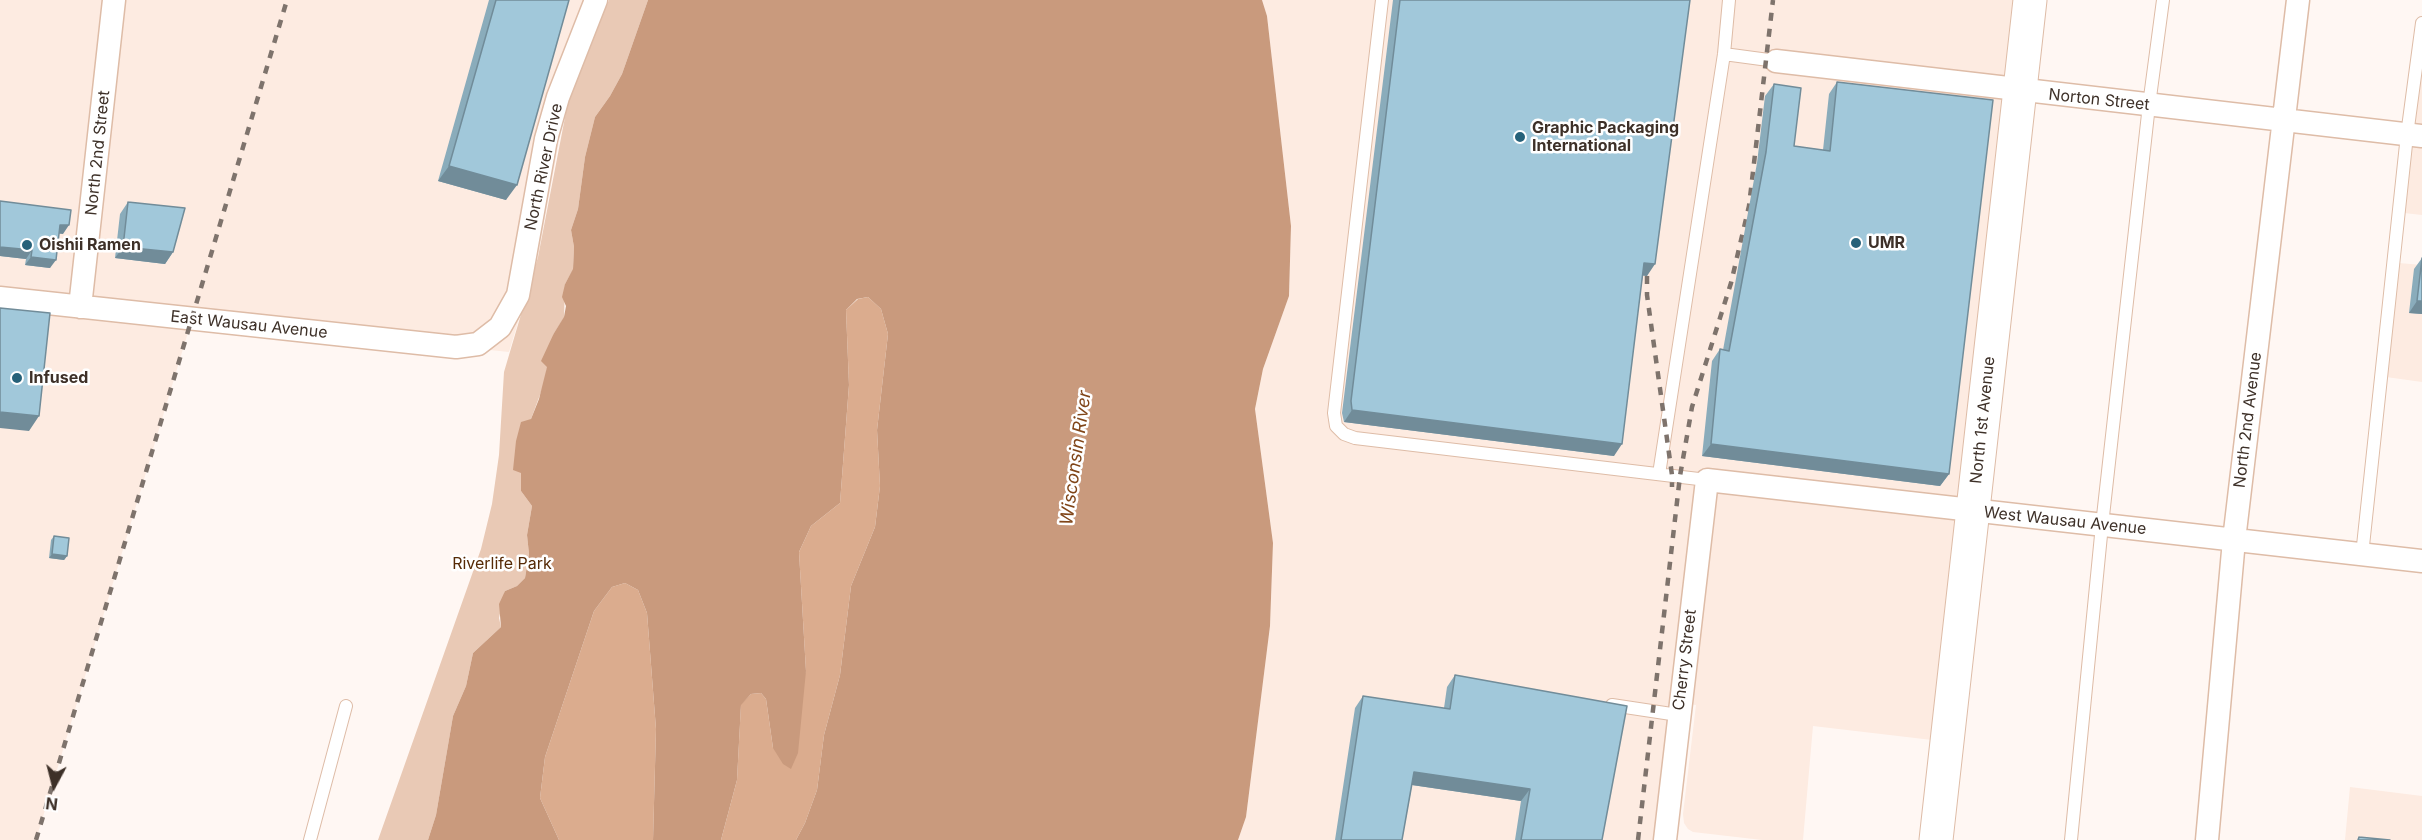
<!DOCTYPE html>
<html>
<head>
<meta charset="utf-8">
<style>
	body { margin:0 }
	#map { position:relative; width:2422px; height:840px; overflow:hidden; background:#fff7f3; font-family:Inter,sans-serif }
	canvas { display:block }
	.north { position:absolute; left:24px; top:756px; width:60px; height:60px; -webkit-text-stroke:4px #fff; paint-order:stroke; rotate:187deg; font-size:16px; font-weight:700; line-height:24px; text-align:center; color:#3d3028 }
	.north::after { content:''; display:block; margin:auto; width:21px; height:27px; background:#3d3028; clip-path:polygon(50% 0,100% 100%,50% 72%,0 100%) }
</style>
</head>
<body>
<div id="map">
<canvas width="2422" height="840"></canvas>
<div class="north">N</div>
</div>
<script>
const ctx = document.querySelector('canvas').getContext('2d');
ctx.lineJoin = 'round';
function fill(path, color) { ctx.fillStyle = color; ctx.fill(path, 'evenodd'); }
const toPath = rows => new Path2D(rows.map(r => 'M' + r).join(''));
function trace(path, color, width, dash) { ctx.strokeStyle = color; ctx.lineWidth = width; ctx.lineCap = dash ? 'butt' : 'round'; ctx.setLineDash(dash || []); ctx.stroke(path); }
function label(font, color, halo, rows, align = 'center') {
  ctx.font = font + ' Inter,sans-serif'; ctx.lineWidth = 5; ctx.setLineDash([]); ctx.textBaseline = 'middle'; ctx.strokeStyle = halo; ctx.fillStyle = color; for (const [text, x, y, turn = 0] of rows) {
    ctx.save(); ctx.translate(x, y); ctx.rotate((+turn || 0) * Math.PI / 180); ctx.textAlign = isNaN(turn) ? turn : align; if (halo) ctx.strokeText(text, 0, 0); ctx.fillText(text, 0, 0); ctx.restore();
  }
}
fill(toPath([
	[0,0,609,0,575,81,561,130,538,257,509,352,192,319,36,840,0,840],
	[1262,0,2016,0,1932,740,1813,726,1803,840,1762,840,1693,832,1688,829,1684,823,1683,814,1696,705,1671,702,1655,840,1238,840,1246,817,1270,626,1273,543,1255,409,1263,369,1289,296,1291,226,1267,16],
	[2422,59,2422,215,2404,213],
	[2399,263,2422,265,2422,382,2386,377],
	[2350,787,2422,796,2422,840,2345,840]
]), '#fdebe1');
fill(toPath([
	[609,0,648,0,622,74,610,96,595,117,585,157,578,209,571,230,574,247,573,270,565,284,564,318,554,333,544,384,531,419,522,473,521,491,532,506,527,535,529,554,525,578,517,586,505,591,499,618,501,627,473,653,466,686,453,716,436,815,428,840,378,840,481,549,492,504,499,455,504,372,538,257,567,107,575,81]
]), '#e9c9b5');
fill(toPath([
	[868,297,881,309,888,334,877,430,880,486,875,527,851,586,840,675,824,735,817,790,805,823,796,840,721,840,737,780,741,704,751,694,761,693,766,699,773,748,806,671,799,552,811,526,840,503,849,385,846,310,858,299],
	[625,583,638,590,647,613,656,729,653,840,559,840,540,798,545,757,594,611,612,587]
]), '#dbac8e');
fill(toPath([
	[648,0,1262,0,1267,16,1291,226,1289,296,1263,369,1255,409,1273,543,1270,626,1246,817,1238,840,796,840,805,823,817,790,824,735,840,675,851,586,875,527,880,486,877,430,888,334,881,309,868,297,857,299,846,310,849,385,840,503,811,526,799,552,806,671,798,753,791,769,783,764,773,748,766,699,761,693,751,694,741,705,737,780,721,840,653,840,656,729,647,613,638,590,625,583,612,587,594,611,545,757,540,798,559,840,428,840,436,815,453,716,466,686,473,653,501,627,499,604,505,591,517,586,525,578,529,554,527,535,532,506,521,491,521,473,513,470,516,441,521,422,531,419,539,399,547,367,541,361,554,333,564,317,566,306,562,297,565,284,573,269,574,247,571,230,578,209,585,157,595,117,610,96,622,74]
]), '#c99a7d');
const lane = toPath([
	[1382,0,1334,413,1336,426,1344,434,1355,438,1707,480],
	[1724,54,1776,61],
	[1659,474,1724,54,1729,0],
	[2362,555,2407,135,2422,23],
	[1612,705,1678,715],
	[310,840,346,706],
	[2071,840,2102,525,2149,105,2163,0]
]);
const street = toPath([
	[1776,61,2422,136],
	[0,298,456,347,478,344,500,327,518,295,546,139,558,97,596,0],
	[80,307,114,0],
	[1665,840,1707,480,2422,561],
	[2207,840,2234,540,2298,0]
]);
const primary = toPath([
	[1936,840,2030,0]
]);
trace(lane, '#debca7', 14);
trace(street, '#debca7', 25);
trace(primary, '#debca7', 35);
trace(lane, '#fff', 12);
trace(street, '#fff', 22);
trace(primary, '#fff', 33);
trace(toPath([
	[1647,276,1647,295,1672,475,1672,487],
	[36,840,287,0],
	[1638,840,1680,476,1692,407,1731,283,1749,206,1773,0]
]), '#7e736c', 4.5, [8, 8]);
fill(toPath([
	[489,0,569,0,506,200,438,181],
	[1393,0,1690,0,1647,276,1643,275,1614,456,1344,422,1342,413],
	[1837,82,1949,474,1940,486,1702,456,1712,361,1720,349,1723,350,1757,163,1765,96,1774,84,1794,146,1823,150,1829,94],
	[0,201,63,234,59,233,50,268,25,265,26,259,0,256],
	[128,202,173,252,165,264,115,258,120,214],
	[2422,258,2422,314,2409,313,2414,269],
	[54,536,67,556,64,560,49,558,51,540],
	[1455,675,1602,840,1515,840,1521,801,1412,785,1402,840,1335,840,1355,708,1363,696,1444,708,1447,687]
]), '#8aacbb');
fill(toPath([
	[449,166,517,185,506,200,438,181],
	[60,225,69,225,63,234,54,233],
	[0,247,32,250,26,259,0,256],
	[123,247,173,252,165,264,115,258],
	[31,257,56,260,50,268,25,265],
	[1644,263,1655,264,1647,276,1636,275],
	[2417,301,2422,301,2422,314,2409,313],
	[1352,410,1622,444,1614,456,1344,422],
	[0,412,39,416,29,431,0,428],
	[1711,444,1949,474,1940,486,1702,456],
	[52,554,67,556,64,560,49,558],
	[1414,772,1530,789,1521,801,1405,784]
]), '#718c99');
const building = toPath([
	[496,0,569,0,517,185,449,166,496,0],
	[1400,0,1690,0,1655,264,1644,263,1622,444,1352,410,1351,401,1400,0],
	[1837,82,1993,100,1949,474,1711,444,1720,349,1729,351,1766,152,1774,84,1801,88,1794,146,1830,151,1837,82],
	[0,201,71,210,69,225,60,225,56,260,31,257,32,250,0,247,0,201],
	[128,202,185,208,173,252,123,247,128,202],
	[2422,258,2422,301,2417,301,2422,258],
	[0,308,50,313,39,416,0,412,0,308],
	[54,536,69,538,67,556,52,554,54,536],
	[1455,675,1627,706,1602,840,1521,840,1530,789,1414,772,1402,840,1341,840,1363,696,1450,709,1455,675],
	[2359,837,2390,840,2358,840,2359,837]
]);
fill(building, '#a1c8da');
trace(building, '#718c99', 1.5);
for (const [x, y, r, color] of [
	[1520,137,6,"#266179"],
	[1856,243,6,"#266179"],
	[27,245,6,"#266179"],
	[17,378,6,"#266179"]
]) { const dot = new Path2D(); dot.arc(x, y, r, 0, 2 * Math.PI); ctx.fillStyle = color; ctx.fill(dot); trace(dot, '#fff', 2); }
label('16px', '#3d3028', '#fff', [
	["Norton Street",2099,100,6],
	["North 2nd Street",98,153,-84],
	["North River Drive",544,167,-78],
	["East Wausau Avenue",249,325,6],
	["North 1st Avenue",1983,420,-84],
	["North 2nd Avenue",2248,420,-83],
	["West Wausau Avenue",2065,521,6],
	["Cherry Street",1685,660,-83]
]);
label('bold 16px', '#3d3028', '#fff', [
	["Graphic Packaging",1532,128],
	["International",1532,146],
	["UMR",1868,243],
	["Oishii Ramen",39,245],
	["Infused",29,378]
], 'left');
label('16px', '#562a06', '#fff', [
	["Riverlife Park",502,564]
]);
label('italic 18px', '#804518', '#fff', [
	["Wisconsin River",1076,458,-82]
]);
</script>
</body>
</html>
